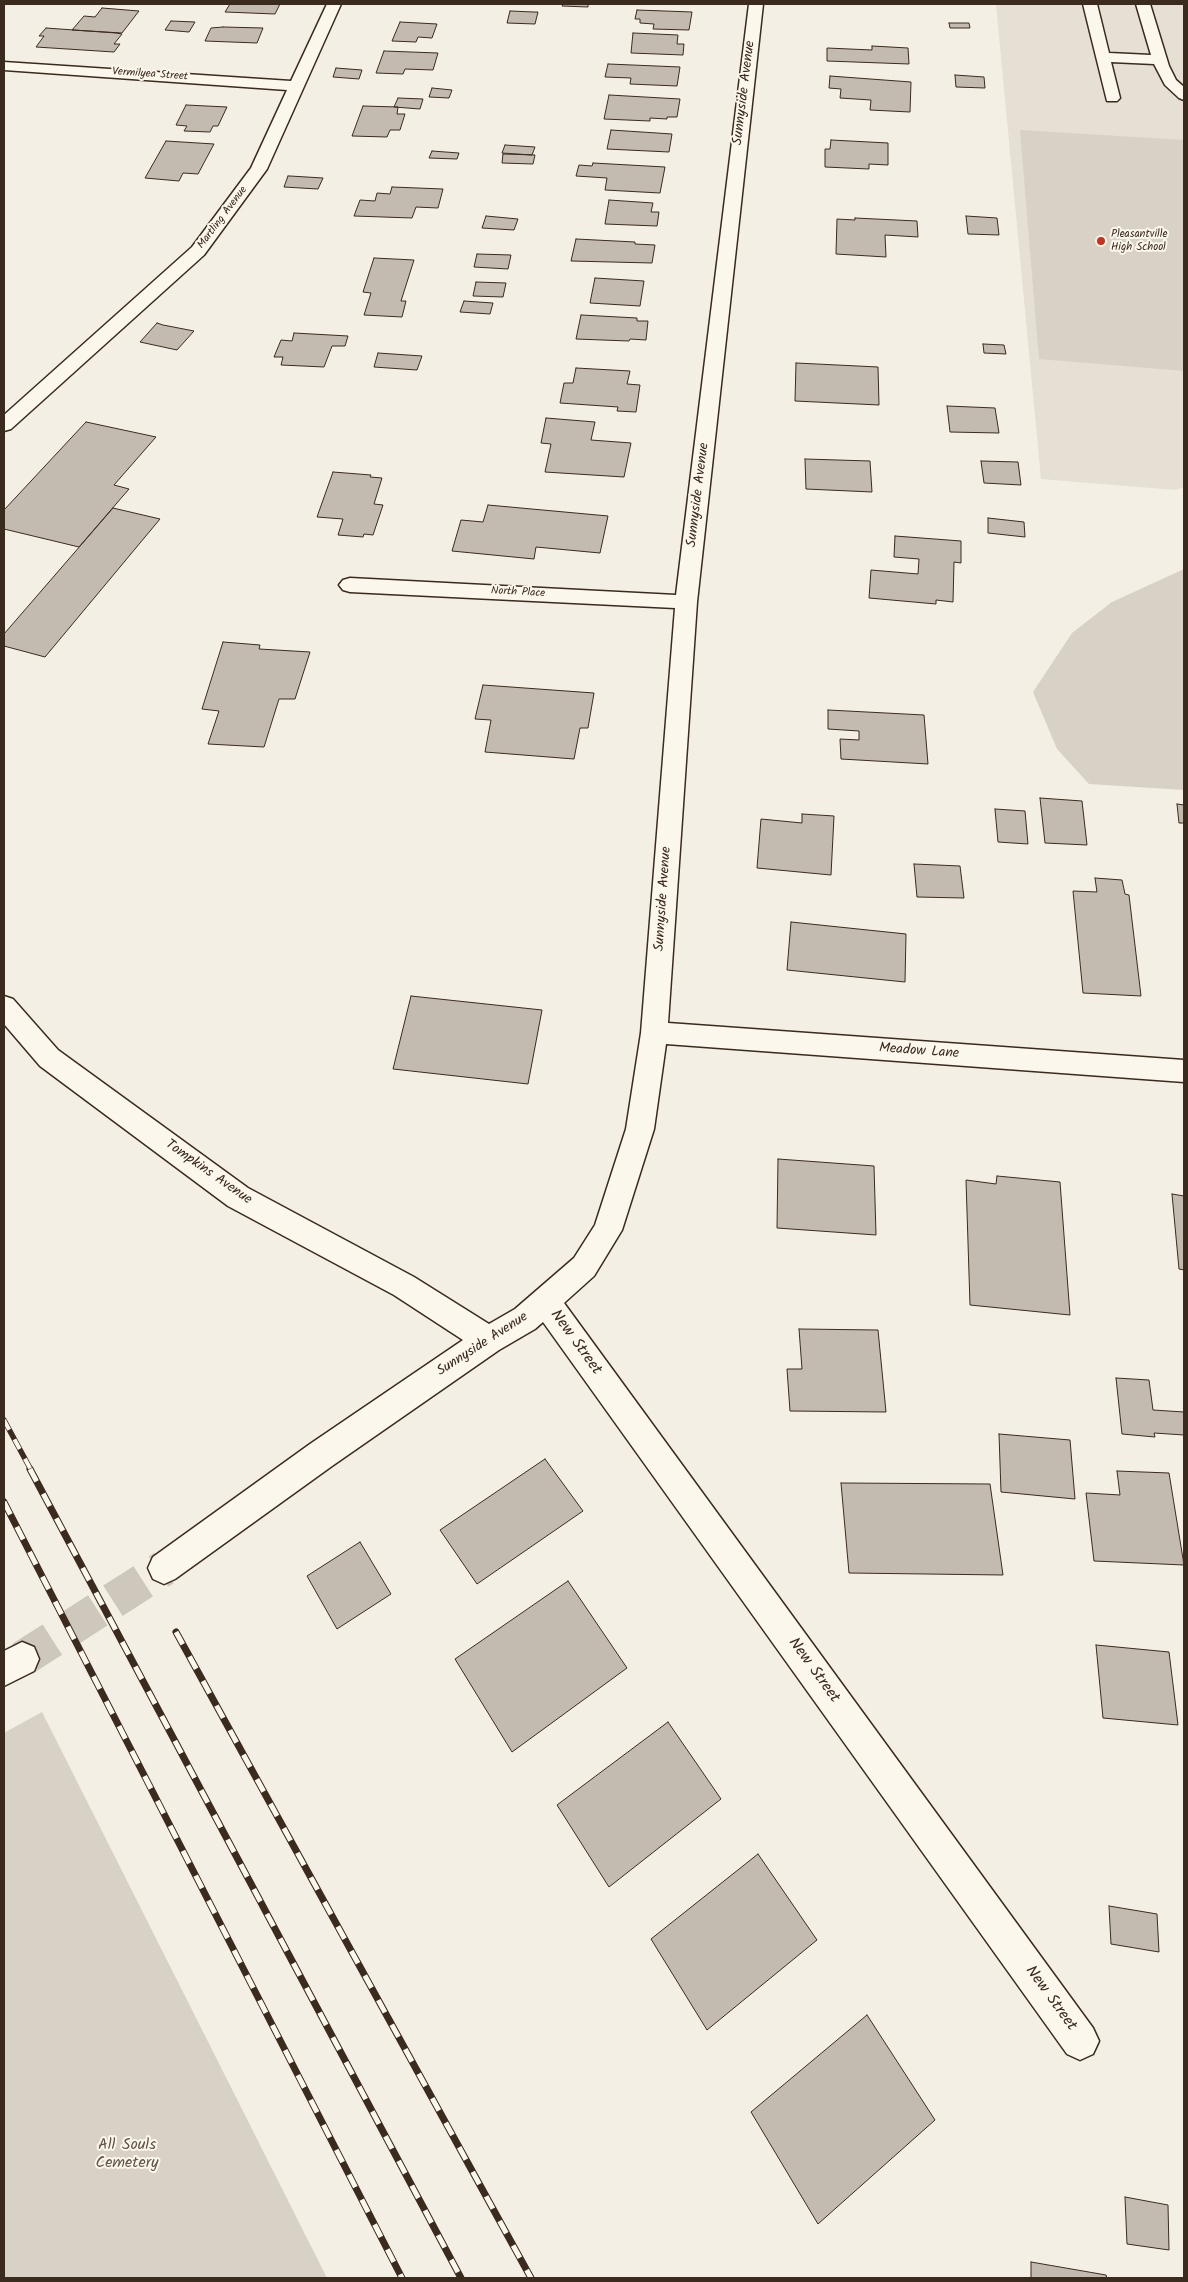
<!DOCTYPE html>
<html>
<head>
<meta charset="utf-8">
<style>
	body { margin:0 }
	#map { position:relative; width:1188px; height:2282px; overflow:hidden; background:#f3efe4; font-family:Kalam,sans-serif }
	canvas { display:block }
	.frame { position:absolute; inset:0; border:5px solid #3b2a1e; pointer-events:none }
</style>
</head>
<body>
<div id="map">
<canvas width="1188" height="2282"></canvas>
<div class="frame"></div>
</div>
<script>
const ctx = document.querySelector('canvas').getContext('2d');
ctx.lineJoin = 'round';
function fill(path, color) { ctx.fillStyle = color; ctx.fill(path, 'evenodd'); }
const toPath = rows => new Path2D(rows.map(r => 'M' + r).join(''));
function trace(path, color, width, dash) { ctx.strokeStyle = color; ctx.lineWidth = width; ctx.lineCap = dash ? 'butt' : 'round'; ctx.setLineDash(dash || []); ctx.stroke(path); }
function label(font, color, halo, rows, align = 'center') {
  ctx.font = font + ' Kalam,sans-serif'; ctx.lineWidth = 4; ctx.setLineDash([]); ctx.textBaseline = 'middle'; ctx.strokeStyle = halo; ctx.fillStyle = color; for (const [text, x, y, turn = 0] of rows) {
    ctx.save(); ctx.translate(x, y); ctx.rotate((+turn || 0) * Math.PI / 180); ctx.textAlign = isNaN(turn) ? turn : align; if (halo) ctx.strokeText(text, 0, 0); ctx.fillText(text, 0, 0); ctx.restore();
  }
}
fill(toPath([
	[996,4,1184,4,1184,487,1176,490,1041,479]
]), '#e5dfd4');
fill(toPath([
	[1020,130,1184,140,1184,371,1039,359],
	[1184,569,1184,790,1089,784,1057,749,1033,692,1072,633,1112,602],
	[42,1712,327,2278,4,2278,4,1733]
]), '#d8d1c6');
const building = toPath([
	[230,4,280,4,275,14,225,12,230,4],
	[563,4,588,4,588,7,562,6,563,4],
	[102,8,139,11,122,33,72,30,84,16,95,17,102,8],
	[637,10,692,12,689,30,653,29,654,24,640,23,640,19,635,19,637,10],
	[510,11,534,12,538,12,535,24,507,23,510,11],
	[171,21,195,22,189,32,165,30,171,21],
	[400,22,437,24,432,38,418,37,416,42,392,41,400,22],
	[949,23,969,23,970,28,950,28,949,23],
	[223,27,263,28,257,43,205,41,211,28,223,27],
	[46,28,116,33,122,34,114,44,120,44,114,52,36,47,44,36,39,36,46,28],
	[633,33,678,35,677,44,684,44,683,55,631,53,633,33],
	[872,46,908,48,909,64,827,61,827,48,872,50,872,46],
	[384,51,438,53,433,70,405,69,403,74,376,73,384,51],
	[608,64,680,67,677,86,630,84,631,78,605,77,608,64],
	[336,68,362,70,359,79,333,77,336,68],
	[955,75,984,77,985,88,956,87,955,75],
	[830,76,911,82,910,112,870,110,871,100,840,98,841,89,829,88,830,76],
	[432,88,452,90,449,98,429,97,432,88],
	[609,95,680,99,677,117,667,117,667,119,650,118,650,121,604,119,609,95],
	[398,98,423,99,420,109,394,107,398,98],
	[186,105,227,107,218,126,213,126,210,132,184,131,187,126,176,125,186,105],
	[363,106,398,107,397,114,405,114,400,130,390,130,387,137,352,136,363,106],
	[611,130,672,134,669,152,607,149,611,130],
	[831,140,888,143,888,165,869,164,869,169,825,167,825,149,830,149,831,140],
	[166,141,214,144,198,174,183,173,179,181,145,178,166,141],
	[505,145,535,147,532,155,502,153,505,145],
	[432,151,459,153,457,159,429,158,432,151],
	[503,154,535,155,533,164,502,163,503,154],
	[593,163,665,167,660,193,605,190,607,178,576,176,579,165,592,166,593,163],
	[288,176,290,176,323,178,318,189,284,187,288,176],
	[392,187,443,189,438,208,416,207,412,218,354,216,360,200,375,201,377,193,390,194,392,187],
	[609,200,653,203,651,212,659,212,657,226,605,224,609,200],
	[486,216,518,219,514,230,482,228,486,216],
	[966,216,997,218,999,235,968,234,966,216],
	[855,218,917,221,918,237,885,235,886,257,836,254,837,219,855,220,855,218],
	[576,239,635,242,635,244,655,245,652,263,571,261,576,239],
	[477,254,511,255,508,269,474,267,477,254],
	[374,258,414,260,401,301,406,301,402,317,364,315,371,293,363,292,374,258],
	[595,278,644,281,640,306,590,303,595,278],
	[476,282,506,283,503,297,473,296,476,282],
	[464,301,493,303,490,314,460,312,464,301],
	[581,315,637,318,637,321,648,321,646,340,630,339,629,341,576,339,581,315],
	[157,323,163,325,194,331,177,350,140,342,157,323],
	[294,333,348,336,345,346,332,346,324,367,281,365,283,357,274,357,281,340,292,341,294,333],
	[983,344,1004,345,1006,354,984,353,983,344],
	[378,353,422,356,417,370,374,367,378,353],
	[796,363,878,367,879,405,795,401,796,363],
	[576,368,630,371,627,384,640,385,636,412,617,411,618,407,560,403,564,383,573,383,576,368],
	[947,406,995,408,999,433,950,432,947,406],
	[546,418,595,422,591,440,631,443,624,477,545,472,551,444,541,443,546,418],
	[86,422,156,437,114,485,129,489,79,547,4,529,4,510,86,422],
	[805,459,870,461,872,492,806,489,805,459],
	[981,461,1018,462,1021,485,984,483,981,461],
	[333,472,371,475,370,477,382,478,374,504,383,505,373,535,364,534,363,537,338,535,343,519,317,517,333,472],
	[488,505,608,516,600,553,536,547,534,559,452,551,461,520,483,522,488,505],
	[113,508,160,519,45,657,4,646,4,634,113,508],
	[988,518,1024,522,1025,537,988,533,988,518],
	[895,536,961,541,961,563,954,562,953,602,936,600,936,604,869,598,871,570,918,574,919,559,894,557,895,536],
	[223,642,260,645,259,649,310,652,295,699,279,699,264,747,208,744,219,711,202,709,223,642],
	[483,685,594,693,588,728,580,728,574,759,485,752,491,720,475,719,483,685],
	[828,710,924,715,928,764,841,759,840,739,859,740,859,731,828,729,828,710],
	[1040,798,1082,801,1087,845,1045,843,1040,798],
	[1177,804,1184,805,1184,823,1179,823,1177,804],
	[995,809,1025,811,1028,844,998,842,995,809],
	[802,814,834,816,831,875,757,868,761,819,802,823,802,814],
	[914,864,960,866,964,898,917,897,914,864],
	[1095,878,1122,880,1125,894,1129,895,1141,996,1083,993,1073,891,1097,892,1095,878],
	[791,922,906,934,905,982,787,970,791,922],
	[411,996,542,1010,528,1084,393,1069,411,996],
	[778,1159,874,1166,876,1235,777,1228,778,1159],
	[997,1176,1060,1182,1070,1315,970,1305,966,1180,996,1184,997,1176],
	[1172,1194,1184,1196,1184,1270,1179,1269,1172,1194],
	[799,1329,878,1330,886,1412,790,1411,787,1369,802,1369,799,1329],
	[1116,1378,1149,1380,1153,1410,1184,1412,1184,1435,1154,1433,1155,1437,1122,1434,1116,1378],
	[999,1434,1070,1440,1075,1499,1001,1492,999,1434],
	[545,1459,583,1511,477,1584,440,1530,545,1459],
	[1117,1471,1169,1473,1184,1565,1094,1561,1086,1493,1120,1495,1117,1471],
	[841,1483,990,1484,1003,1575,849,1573,841,1483],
	[360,1542,391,1594,337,1629,307,1576,360,1542],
	[568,1581,627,1668,512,1752,455,1659,568,1581],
	[1096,1645,1169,1652,1178,1725,1103,1718,1096,1645],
	[668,1722,721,1799,609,1887,557,1805,668,1722],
	[758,1854,817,1940,707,2030,651,1939,758,1854],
	[1109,1906,1157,1914,1159,1952,1111,1944,1109,1906],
	[867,2015,935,2120,818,2224,751,2112,867,2015],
	[1125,2197,1168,2205,1169,2250,1127,2244,1125,2197],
	[1031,2262,1106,2275,1107,2278,1031,2278,1031,2262]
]);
fill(building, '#c3bbb0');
trace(building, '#3b2a1e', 1);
trace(toPath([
	[22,1659,164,1568]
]), '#cec8bc', 36, [36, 18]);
const minor = toPath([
	[327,4,341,4,267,169,204,255,11,429,4,431,4,415,192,247,251,168,287,90,4,70,4,62,291,81,327,4],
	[749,4,763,4,697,602,668,1023,1184,1060,1184,1082,666,1044,654,1129,622,1230,594,1276,564,1303,1093,2028,1099,2041,1093,2054,1080,2060,1067,2054,543,1322,535,1329,499,1350,332,1466,175,1579,164,1584,153,1579,148,1568,153,1557,310,1444,463,1340,394,1295,228,1206,40,1066,4,1024,4,996,13,999,58,1050,248,1188,414,1277,489,1324,515,1309,574,1258,595,1225,626,1129,641,1033,675,608,350,592,343,590,339,585,343,580,350,578,676,595,749,4],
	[1083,4,1097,4,1109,53,1151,55,1136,4,1150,4,1169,66,1176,80,1184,87,1184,100,1179,98,1165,85,1154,64,1111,62,1120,98,1117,101,1107,101,1083,4],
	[22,1642,34,1647,39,1659,34,1671,4,1686,4,1651,22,1642]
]);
trace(minor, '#3b2a1e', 3);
fill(minor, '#fbf7ec');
const railFar1 = toPath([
	[4,1420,31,1470]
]);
const rail = toPath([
	[30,1469,461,2278],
	[4,1502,402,2278],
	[176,1632,531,2278]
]);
trace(railFar1, '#3b2a1e', 5.5);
trace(rail, '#3b2a1e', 7);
trace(railFar1, '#fbf7ec', 4, [11]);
trace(rail, '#fbf7ec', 5, [14]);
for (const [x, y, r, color] of [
	[1101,241,5,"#c8321e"]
]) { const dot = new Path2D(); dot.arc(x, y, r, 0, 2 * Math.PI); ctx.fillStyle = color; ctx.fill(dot); trace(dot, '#fbf7ec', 2); }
label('11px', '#3b2a1e', '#fbf7ec', [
	["Vermilyea Street",150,75,4],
	["Martling Avenue",223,218,-53],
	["North Place",518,593,3]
]);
label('11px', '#3b2a1e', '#fbf7ec', [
	["Pleasantville",1111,235],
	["High School",1111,248]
], 'left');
label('14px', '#3b2a1e', '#fbf7ec', [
	["Sunnyside Avenue",745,93,-83],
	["Sunnyside Avenue",699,495,-83],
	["Sunnyside Avenue",664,899,-86],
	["Meadow Lane",919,1052,4],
	["Tompkins Avenue",208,1173,35],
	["Sunnyside Avenue",483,1345,-33]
]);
label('16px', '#3b2a1e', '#fbf7ec', [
	["New Street",575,1343,54],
	["New Street",813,1671,54],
	["New Street",1050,1999,54]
]);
label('16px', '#625448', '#fbf7ec', [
	["All Souls",127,2146],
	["Cemetery",127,2164]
]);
</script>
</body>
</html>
